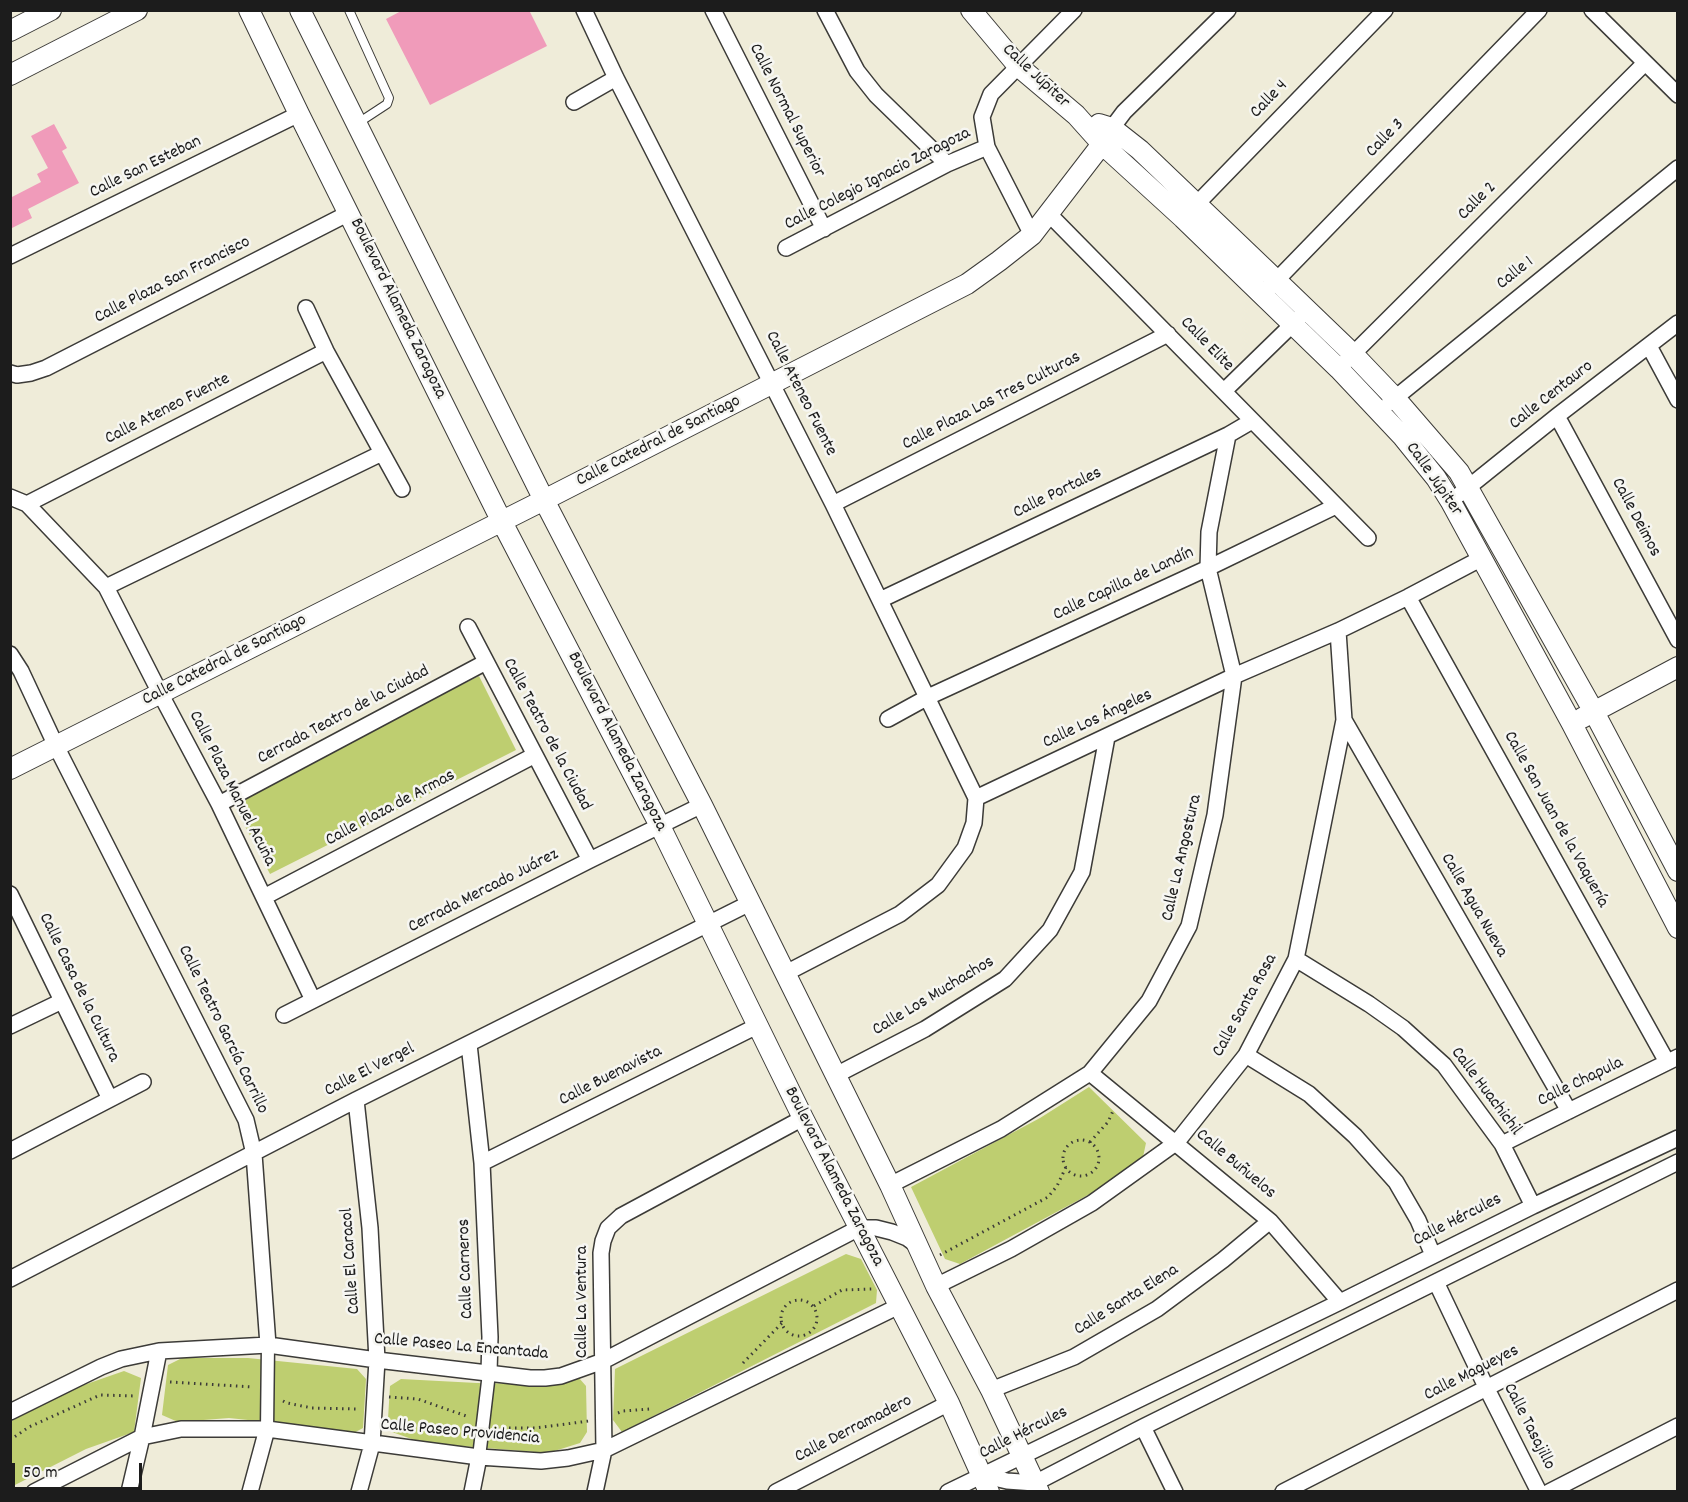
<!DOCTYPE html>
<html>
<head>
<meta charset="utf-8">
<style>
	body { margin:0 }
	#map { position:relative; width:1688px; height:1502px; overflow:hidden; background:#efecd9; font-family:Dekko,sans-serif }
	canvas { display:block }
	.frame { position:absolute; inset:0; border:12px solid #1c1c1c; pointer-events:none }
	.scale { position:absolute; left:12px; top:1463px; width:130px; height:27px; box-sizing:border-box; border:3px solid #1c1c1c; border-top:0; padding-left:8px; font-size:18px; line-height:21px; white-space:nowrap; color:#1c1c1c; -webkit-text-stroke:4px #f6f6f2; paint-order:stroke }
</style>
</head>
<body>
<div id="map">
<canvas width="1688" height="1502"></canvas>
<div class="frame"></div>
<div class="scale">50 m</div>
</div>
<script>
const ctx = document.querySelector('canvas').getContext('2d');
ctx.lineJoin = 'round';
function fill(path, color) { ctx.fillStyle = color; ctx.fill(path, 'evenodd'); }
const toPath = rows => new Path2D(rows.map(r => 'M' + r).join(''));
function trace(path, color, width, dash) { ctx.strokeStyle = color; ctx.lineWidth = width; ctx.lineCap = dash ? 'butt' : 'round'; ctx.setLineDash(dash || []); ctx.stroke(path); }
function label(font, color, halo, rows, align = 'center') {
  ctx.font = font + ' Dekko,sans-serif'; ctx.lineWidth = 5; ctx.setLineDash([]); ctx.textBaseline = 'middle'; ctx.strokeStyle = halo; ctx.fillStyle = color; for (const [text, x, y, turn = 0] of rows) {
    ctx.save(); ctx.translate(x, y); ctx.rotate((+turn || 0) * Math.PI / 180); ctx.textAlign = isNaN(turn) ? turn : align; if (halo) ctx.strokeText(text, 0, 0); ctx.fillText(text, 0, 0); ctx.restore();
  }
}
fill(toPath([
	[479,676,516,750,270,874,232,801],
	[1089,1087,1146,1143,1143,1157,1127,1174,960,1264,945,1259,911,1187,1040,1118],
	[846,1254,861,1259,877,1290,876,1303,622,1432,613,1420,615,1369],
	[182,1358,248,1358,357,1369,366,1379,363,1428,350,1435,295,1425,229,1418,178,1422,162,1415,168,1365],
	[124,1371,141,1378,134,1432,86,1449,11,1487,11,1421,78,1387],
	[579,1378,586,1386,587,1432,580,1443,548,1453,423,1443,392,1432,388,1419,390,1386,401,1379,477,1383,530,1384]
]), '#bece70');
fill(toPath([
	[403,10,529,10,547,46,430,105,386,19],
	[54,124,67,148,62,151,79,183,28,209,32,218,10,229,10,198,41,182,37,174,48,168,31,136]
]), '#f09bba');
const service = toPath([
	[349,10,389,98,387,104,358,123]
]);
const pedestrian = toPath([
	[267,1429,268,1345],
	[479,1457,489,1373]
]);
const minor = toPath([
	[584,10,616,78,833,504,976,798],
	[713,10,824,229],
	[825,10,857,71,876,95,947,164],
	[1592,10,1678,95],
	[574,102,616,78],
	[1112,128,1124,112,1228,10],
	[1190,211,1385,10],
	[1048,213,1368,538],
	[1032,235,987,147,982,117,991,94,1074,10],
	[786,248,947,164,987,147],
	[10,256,299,114],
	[1269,288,1539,10],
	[306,308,326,351,402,489],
	[1649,346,1678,400],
	[1345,362,1645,63],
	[10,373,17,375,31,373,46,368,349,213],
	[1224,391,1299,318],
	[1389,403,1678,168],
	[1557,416,1678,640],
	[1460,494,1557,416,1678,323],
	[10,497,27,504,106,587,160,693,219,804,313,1000],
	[27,504,326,351],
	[833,504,1168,334],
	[106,587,382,453],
	[1408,597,1667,1062],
	[880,600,1228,435,1252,421],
	[468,627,590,860],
	[10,654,21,671,56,746,246,1120,254,1154,268,1345],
	[888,719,928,697,1208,568,1336,506],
	[1344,720,1569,1111],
	[976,798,1234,676,1338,631,1408,597,1482,558],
	[219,804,486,662],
	[10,894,110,1099],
	[264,897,535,755],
	[1296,959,1369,1004,1403,1028,1444,1065,1502,1144,1533,1206],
	[786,973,900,914,938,885,965,848,974,823,976,798],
	[284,1015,590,860,702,805],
	[10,1026,62,1001],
	[469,1044,482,1163,490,1337,489,1373],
	[1246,1055,1309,1094,1355,1136,1396,1182,1418,1220,1433,1255],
	[1090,1073,1270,1221,1340,1302],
	[836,1075,925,1029,1005,979,1050,930,1082,872,1107,737],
	[356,1100,370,1228,377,1360,372,1444,359,1492],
	[1502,1144,1678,1057],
	[10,1151,143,1082],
	[482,1163,757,1026],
	[890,1185,1001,1129,1090,1073,1149,1001,1189,926,1215,815,1234,676,1208,568,1209,532,1228,435],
	[10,1279,356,1100,750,903],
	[1436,1282,1487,1389,1539,1492],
	[936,1286,1011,1249,1092,1203,1177,1142,1246,1055,1296,959,1344,720,1338,631],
	[991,1390,1074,1357,1157,1309,1223,1260,1270,1221],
	[10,1412,101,1367,121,1359,159,1351,268,1345,377,1360,530,1378,545,1378,561,1376,603,1361,859,1228,876,1228,892,1232,907,1238,918,1246],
	[1143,1427,1175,1492],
	[981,1475,1007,1481,1035,1483,1143,1427,1678,1162],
	[34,1492,142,1437,181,1429,267,1429,479,1457,541,1461,568,1458,604,1450,899,1306],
	[129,1492,142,1437,159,1351],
	[250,1492,267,1429],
	[472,1492,479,1457],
	[595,1492,604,1450,601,1253,603,1241,608,1228,621,1216,803,1118],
	[776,1492,949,1403],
	[948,1492,1340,1302,1533,1206,1678,1138],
	[1283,1492,1678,1290],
	[1549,1492,1678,1426]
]);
const tertiary = toPath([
	[249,10,299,114,502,522,660,826,803,1118,949,1403,989,1492],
	[300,10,544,500,702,805,890,1185,936,1286,991,1390,1039,1492],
	[971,10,1018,66,1076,115,1102,144,1183,218,1339,369,1403,437,1436,478,1451,502,1572,724,1678,928],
	[10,31,51,10],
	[10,75,137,10],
	[1099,124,1112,128,1140,150,1276,280,1353,354,1395,398,1459,472,1594,712,1678,871],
	[1582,718,1678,667],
	[10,769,544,500,967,284,999,261,1032,235,1102,144,1112,128]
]);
trace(service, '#3c3b38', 10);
trace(pedestrian, '#3c3b38', 15);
trace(minor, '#3c3b38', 18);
trace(tertiary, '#3c3b38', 22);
trace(toPath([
	'1063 1158a18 18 0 1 1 36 0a18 18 0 1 1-36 0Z',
	[1090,1142,1108,1122,1113,1111],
	[940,1255,1048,1197,1057,1186,1066,1167],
	'781 1318a18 18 0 1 1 36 0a18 18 0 1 1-36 0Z',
	[814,1306,842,1290,872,1289],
	[743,1363,782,1323],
	[170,1382,253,1387],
	[389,1397,418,1399,469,1417],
	[283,1401,287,1403,312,1408,359,1409],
	[618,1413,623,1411,650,1409],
	[497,1428,535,1428,589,1421],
	[10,1440,29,1427,100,1395,136,1396]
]), '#3c3b38', 3, [1.5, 4.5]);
trace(service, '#fff', 8);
trace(pedestrian, '#fff', 12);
trace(minor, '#fff', 15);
trace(tertiary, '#fff', 20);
label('18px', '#1c1c1c', '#f6f6f2', [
	["Calle Júpiter",1035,77,43],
	["Calle 4",1270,100,-46],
	["Calle Normal Superior",786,111,63],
	["Calle 3",1386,139,-46],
	["Calle San Esteban",146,168,-26],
	["Calle Colegio Ignacio Zaragoza",878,180,-27],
	["Calle 2",1478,202,-45],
	["Calle 1",1516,274,-39],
	["Calle Plaza San Francisco",173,281,-27],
	["Boulevard Alameda Zaragoza",397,309,64],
	["Calle Elite",1206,345,46],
	["Calle Ateneo Fuente",800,394,63],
	["Calle Centauro",1552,396,-38],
	["Calle Plaza Las Tres Culturas",992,402,-27],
	["Calle Ateneo Fuente",168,410,-27],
	["Calle Catedral de Santiago",659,442,-27],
	["Calle Júpiter",1433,480,55],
	["Calle Portales",1058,494,-26],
	["Calle Deimos",1635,518,62],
	["Calle Capilla de Landín",1124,585,-25],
	["Calle Catedral de Santiago",225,661,-27],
	["Cerrada Teatro de la Ciudad",344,716,-28],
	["Calle Los Ángeles",1098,720,-25],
	["Calle Teatro de la Ciudad",546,735,62],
	["Boulevard Alameda Zaragoza",616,742,63],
	["Calle Plaza Manuel Acuña",231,789,63],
	["Calle Plaza de Armas",391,809,-28],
	["Calle San Juan de la Vaquería",1555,820,61],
	["Calle La Angostura",1183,858,-77],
	["Cerrada Mercado Juárez",484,892,-27],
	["Calle Agua Nueva",1473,906,60],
	["Calle Casa de la Cultura",78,988,64],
	["Calle Los Muchachos",934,997,-31],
	["Calle Santa Rosa",1246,1006,-61],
	["Calle Teatro García Carrillo",222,1030,64],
	["Calle El Vergel",370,1071,-27],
	["Calle Buenavista",611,1077,-27],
	["Calle Chapula",1581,1083,-26],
	["Calle Huachichil",1485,1092,53],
	["Calle Buñuelos",1235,1165,40],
	["Boulevard Alameda Zaragoza",833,1177,63],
	["Calle Hércules",1458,1221,-27],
	["Calle El Caracol",352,1261,-94],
	["Calle Carneros",467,1269,-92],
	["Calle Santa Elena",1127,1301,-32],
	["Calle La Ventura",584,1302,-90],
	["Calle Paseo La Encantada",461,1348,5],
	["Calle Magueyes",1472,1374,-27],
	["Calle Tasajillo",1528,1427,63],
	["Calle Derramadero",854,1430,-27],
	["Calle Paseo Providencia",460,1433,5],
	["Calle Hércules",1024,1434,-27]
]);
</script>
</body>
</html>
